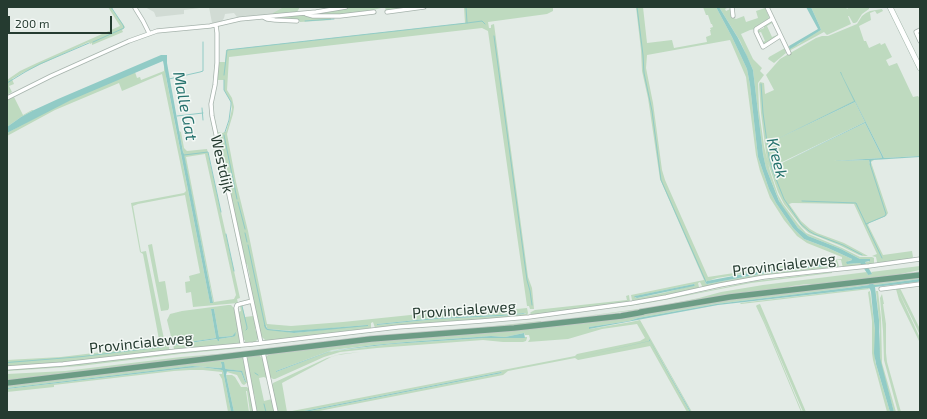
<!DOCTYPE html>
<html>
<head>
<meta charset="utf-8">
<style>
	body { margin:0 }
	#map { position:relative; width:927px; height:419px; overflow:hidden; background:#e3ebe6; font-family:"Exo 2",sans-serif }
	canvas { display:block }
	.frame { position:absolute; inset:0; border:8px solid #253b30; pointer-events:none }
	.scale { position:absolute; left:8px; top:16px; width:104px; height:18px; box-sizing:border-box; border:2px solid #253b30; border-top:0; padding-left:5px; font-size:12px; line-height:14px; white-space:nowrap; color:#253b30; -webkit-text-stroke:3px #f3f8f5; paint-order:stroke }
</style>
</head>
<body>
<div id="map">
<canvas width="927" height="419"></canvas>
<div class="frame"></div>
<div class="scale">200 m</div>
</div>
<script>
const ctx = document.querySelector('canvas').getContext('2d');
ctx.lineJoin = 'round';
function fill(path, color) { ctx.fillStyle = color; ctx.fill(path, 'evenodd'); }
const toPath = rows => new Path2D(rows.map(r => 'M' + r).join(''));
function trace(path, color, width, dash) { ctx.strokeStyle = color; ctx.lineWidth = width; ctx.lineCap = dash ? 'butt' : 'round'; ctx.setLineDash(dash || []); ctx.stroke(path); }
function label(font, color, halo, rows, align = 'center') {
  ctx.font = font + ' "Exo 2",sans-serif'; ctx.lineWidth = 3; ctx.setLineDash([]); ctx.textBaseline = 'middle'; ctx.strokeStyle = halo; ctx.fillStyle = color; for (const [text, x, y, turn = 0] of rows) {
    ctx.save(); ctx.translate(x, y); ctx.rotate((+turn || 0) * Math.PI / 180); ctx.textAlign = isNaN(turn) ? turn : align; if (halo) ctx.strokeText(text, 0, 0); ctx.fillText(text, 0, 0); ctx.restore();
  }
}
fill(toPath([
	[145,7,207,7,184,10,184,14,156,17,154,12],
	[209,7,299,7,296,12,237,17,234,13,225,14,224,18,222,21,212,23]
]), '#d1dbd4');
fill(toPath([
	[108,7,114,7,112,9,125,27,122,30,123,32,92,45,92,43,90,44,89,42,24,72,12,79,14,84,9,86,12,92,7,95,7,80,20,71,37,63,120,26],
	[284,7,300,7,297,12,273,15,273,13],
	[354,7,418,7,386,11,385,7,373,10,339,15,337,14,309,15,328,12],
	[464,7,553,7,553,11,547,14,488,22,489,28,491,28,491,25,494,24,528,277,532,288,534,309,530,309,529,306,527,306,488,31,482,28,229,57,227,90,232,98,234,107,233,114,227,134,236,182,248,231,267,324,291,326,343,322,420,314,507,310,527,308,528,313,527,316,476,320,416,324,375,328,373,322,371,323,371,328,269,341,265,340,261,336,249,279,250,278,247,264,246,264,217,132,223,133,224,132,226,132,229,122,232,109,231,102,224,90,224,80,217,80,219,62,225,62,226,50,465,23],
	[525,313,526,314,523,314,501,316,437,319,377,325,377,324,436,318,497,315,503,315],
	[266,325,267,328,268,329,294,331,368,325,294,333,266,329],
	[636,7,643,7,647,43,672,40,674,48,707,42,706,37,711,35,710,30,711,30,710,28,713,27,712,24,711,24,708,15,706,15,703,7,716,7,732,37,747,69,750,85,758,157,769,189,776,203,793,228,804,239,828,248,852,259,852,260,848,261,848,264,860,263,862,266,843,268,841,260,837,260,839,266,837,268,797,271,771,275,703,287,702,286,700,282,698,283,699,287,698,288,634,302,632,300,631,295,704,280,660,179,648,98,642,71,641,50],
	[730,40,746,77,756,155,760,171,770,198,784,220,797,236,807,243,842,257,842,259,793,264,708,277,665,180,662,170,653,103,646,68,647,55],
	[833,263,835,265,833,265,760,274,706,284,705,282,717,278,762,271,817,264],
	[694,284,695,285,663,293,637,298,635,298,636,296],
	[719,7,729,7,725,9,726,11,730,9,731,17,736,19,744,16,746,22,758,18,756,11,765,8,769,17,768,20,755,29,750,30,741,34,753,59,762,68,760,71,764,75,758,83,759,110,764,146,770,171,778,195,783,204,798,224,806,233,842,248,860,257,872,257,874,258,874,264,867,265,865,262,869,262,868,259,860,259,841,249,808,236,798,228,780,203,766,168,763,154,753,70,740,41],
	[811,7,846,7,847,9,849,7,869,7,869,9,862,14,857,22,855,23,853,23,849,16,848,16,851,24,827,35,824,32,789,51,787,47,799,44,805,39,821,30,820,27],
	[882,9,883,11,877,14,875,11,870,13,871,20,859,26,864,41,866,41,869,48,880,43,881,45,885,43,892,57,886,60,889,66,897,63,913,97,918,96,920,99,920,156,884,158,855,101,773,141,855,102,865,122,778,164,778,165,865,123,881,155,882,158,833,161,869,160,870,165,871,161,873,160,920,157,874,160,871,162,888,213,886,216,869,223,868,225,883,255,912,251,913,257,911,259,878,264,877,262,876,257,872,256,877,254,854,204,792,203,789,204,801,221,810,229,817,233,844,243,868,256,864,256,859,255,839,245,809,233,802,227,784,204,778,192,768,163,766,153,761,113,759,84,760,82,764,83,765,94,774,90,766,75,780,59,816,38,822,36,828,36,857,24,862,16,866,13,870,11],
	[303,15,331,17,331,20,300,22,299,20,289,21,266,18],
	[771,21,772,23,767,26,772,37,777,35,778,36,774,39,772,39,766,43,765,44,764,44,762,42,765,41,761,32,758,33,757,31,764,28,764,26],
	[785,48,786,53,774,63,768,59,769,57],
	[165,65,166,77,210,303,213,302,179,131,181,132,184,148,187,151,207,149,240,298,237,299,238,303,193,307,191,292,186,293,185,282,190,281,189,276,200,273,185,195,138,204,133,206,141,252,146,251,165,344,169,344,169,350,65,362,7,366,7,360,61,357,160,345,143,254,140,252,131,203,184,193,186,191,162,74,122,91,119,83,55,110,7,136,7,133,51,109,78,96,135,72,137,78,140,77,141,80,164,71,164,67],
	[205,154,236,295,234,299,214,302,186,157],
	[14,97,23,115,32,110,34,110,21,117,7,127,7,100],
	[152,244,159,282,165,281,169,305,169,308,168,310,161,311,148,245],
	[920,266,920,270,896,275,820,284,807,284,792,286,780,289,637,310,571,318,653,307,699,298,721,292,763,285,867,272,868,275,872,273,871,272],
	[832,272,832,273,751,283,654,302,629,306,611,308,661,300,755,281],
	[920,276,920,279,875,285,874,285,873,283,869,285,855,287,716,304,638,318,629,321,589,327,590,329,631,322,640,320,692,412,691,412,653,345,690,412,687,412,650,346,578,360,575,358,508,371,503,375,314,412,305,412,502,373,501,372,299,412,287,412,575,356,577,354,640,341,645,338,637,324,602,329,568,339,528,342,530,339,529,335,525,335,524,333,505,337,491,336,406,342,374,345,332,350,276,371,276,372,328,352,335,351,392,344,484,338,525,338,525,337,527,337,527,338,526,341,523,342,503,342,483,340,377,348,340,352,324,357,275,379,273,379,270,377,266,359,266,357,268,355,271,353,351,343,599,320,622,319,645,314,710,302],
	[868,288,870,289,741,304,740,303],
	[898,288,900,288,920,329,920,335,898,290,920,338,920,343,899,300,896,289],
	[870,291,875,330,875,361,890,412,887,412,873,360,872,353,872,321,868,292],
	[876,291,878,291,881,318,882,363,896,412,894,412,880,361,879,349,880,332,879,320],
	[882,294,884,304,883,304,886,324,886,353,887,362,901,412,898,412,884,360,883,331,880,298],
	[629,295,630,302,532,315,530,313,531,312,535,310,627,300,626,296],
	[760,304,806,412,803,412,758,306,802,412,801,412,764,323,756,306,757,305],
	[228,305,231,305,234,308,241,343,240,344,175,349,174,349,167,320,170,314,182,311],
	[211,309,214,309,219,337,232,336,237,332,232,337,219,339,218,341,218,339,175,345,176,344,216,338],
	[242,305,245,317,253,316,256,327,255,329,256,331,258,333,258,339,255,342,245,343,245,340,244,340,243,337,238,312,241,311,240,306],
	[541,321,541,322,482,329,355,338,406,333,475,328],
	[486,323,407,328,245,347,245,346,396,329],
	[241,347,241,348,180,354,80,366,53,368,7,371,7,369,64,366,73,364,189,351],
	[242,352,7,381,7,374,65,371,181,357],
	[360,352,338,355,331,357,282,383,287,412,277,412,272,386,273,383,327,358,341,354],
	[258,355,260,356,263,359,268,379,264,377,259,378,264,401,272,399,275,412,256,412,255,397,252,387,247,356],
	[243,357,248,382,244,385,242,384,237,375,227,372,227,371,241,372,245,382,246,382,242,372,240,371,226,369,221,363,222,367,221,368,194,366,7,388,7,384],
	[201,367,222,370,223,371,231,412,228,412,222,379,219,374,222,374,222,372,203,370,190,370,174,371,54,385,54,387,7,392,7,389,187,368],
	[226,375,232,375,235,377,241,387,247,387,249,389,254,412,250,412,247,391,246,391,249,412,234,412]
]), '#bedabf');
fill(toPath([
	[716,7,719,7,738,38,747,56,753,70,763,154,766,168,779,201,798,228,808,236,841,249,860,259,870,259,870,261,865,262,872,274,868,275,867,273,860,263,847,264,846,262,852,260,852,259,828,248,804,239,793,228,776,203,769,189,758,157,750,85,747,69,732,37],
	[806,7,811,7,820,27,821,30,790,49,789,46,818,29],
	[161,55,167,55,167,63,183,152,184,154,213,303,210,303,163,61,71,100,7,133,7,127,21,117,34,110,58,99],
	[840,72,841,72,843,77,884,158,920,156,920,157,873,160,871,161,871,165,870,165,869,160,833,161,882,158,881,155,865,123,778,165,865,122,855,102,773,141,854,101],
	[833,263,835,263,835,264,833,265,760,274,707,284,705,283,707,281,749,273,817,264],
	[920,279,920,281,917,282,875,287,879,320,880,358,894,412,890,412,876,364,874,353,875,330,873,313,871,292,870,289,869,288,718,305,589,329,589,327,629,321,638,318,716,304,855,287,869,285,869,284,873,283,874,285,875,285],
	[694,284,695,285,694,286,637,298,634,297,635,296],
	[211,309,214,309,219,337,232,336,236,332,235,336,232,337,219,339,219,341,218,341,217,339,175,345,175,344,216,338],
	[525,313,526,313,523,314,501,316,437,319,377,325,377,324,436,318,497,315,503,315],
	[264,325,265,325,267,328,268,329,290,331,368,325,368,326,294,333,267,330,265,328],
	[641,325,691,412,690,412,650,341,580,357,649,341,649,339],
	[524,333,525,338,484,338,392,344,331,351,276,372,276,371,330,351,374,345,406,342,491,336,505,337],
	[164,346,164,347,82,357,7,363,7,362,46,359,83,356],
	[221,362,224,362,225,368,226,369,242,371,246,382,245,382,241,372,227,371,226,375,234,412,231,412,223,371,222,370,201,367,187,368,7,389,7,388,192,366,221,368,222,367],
	[501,372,502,373,305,412,299,412]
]), '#91cbc6');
trace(toPath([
	[466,7,467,23,482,21,485,24],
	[637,7,643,55,644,73,652,111,661,180,706,282],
	[305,21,334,19],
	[494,36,527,280,530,291,532,305],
	[93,42,124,28,123,25,111,7],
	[224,75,227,50,467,23],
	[169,79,200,72,203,71,203,42],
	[224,80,224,90,231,102,231,105,229,120,225,132],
	[7,83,25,72,40,64,89,43],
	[761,84,763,113,769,157,772,169,784,199,801,224,809,231,814,234,843,245,862,255],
	[202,108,203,120],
	[177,116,203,113],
	[224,135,237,199],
	[184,155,208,152,221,212],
	[802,201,856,203,882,258],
	[238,202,245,229],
	[866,224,885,216,886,214,870,164],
	[245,233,247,242],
	[226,234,234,271],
	[248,245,265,326],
	[242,306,247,327,247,329,246,330],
	[255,373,258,375],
	[264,404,266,412]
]), '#91cbc6', 1);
const street = toPath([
	[732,7,733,16],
	[767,7,789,53],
	[135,8,143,21,149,33],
	[387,12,424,7],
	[306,14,313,16,340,16,374,12],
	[263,17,267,19,275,20,297,21],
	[772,19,756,29,756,32,763,47,780,36],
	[216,25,217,33,217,63,215,85,211,104,212,116,261,343],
	[920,30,916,32,920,41],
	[7,98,51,76,129,41,157,31,210,26,240,19,316,12,346,7],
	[881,289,920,284],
	[242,343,236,308,237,305,240,304,252,301],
	[263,352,276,412],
	[245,358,255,412],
	[7,368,63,364,176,351,253,344,398,327,482,321,529,317,632,303,666,297,720,285,764,277,810,272,869,266,920,259]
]);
const secondary = toPath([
	[890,7,920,68]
]);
const primary = toPath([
	[641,312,730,297,920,275],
	[7,383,371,339,514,328,621,316,638,313,643,312]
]);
trace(street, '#a6b3ac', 5);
trace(secondary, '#a3b6ab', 6);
trace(primary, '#c2c8c5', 7);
trace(street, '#fff', 3.5);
trace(secondary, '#fff', 5);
trace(primary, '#6c9c85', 5.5);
label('15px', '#253b30', '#f3f8f5', [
	["Westdijk",222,164,77],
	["Provincialeweg",784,265,-7],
	["Provincialeweg",464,310,-4],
	["Provincialeweg",141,343,-6]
]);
label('italic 16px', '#24716c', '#f3f8f5', [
	["Malle Gat",185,106,79],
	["Kreek",777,158,75]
]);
</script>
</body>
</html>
